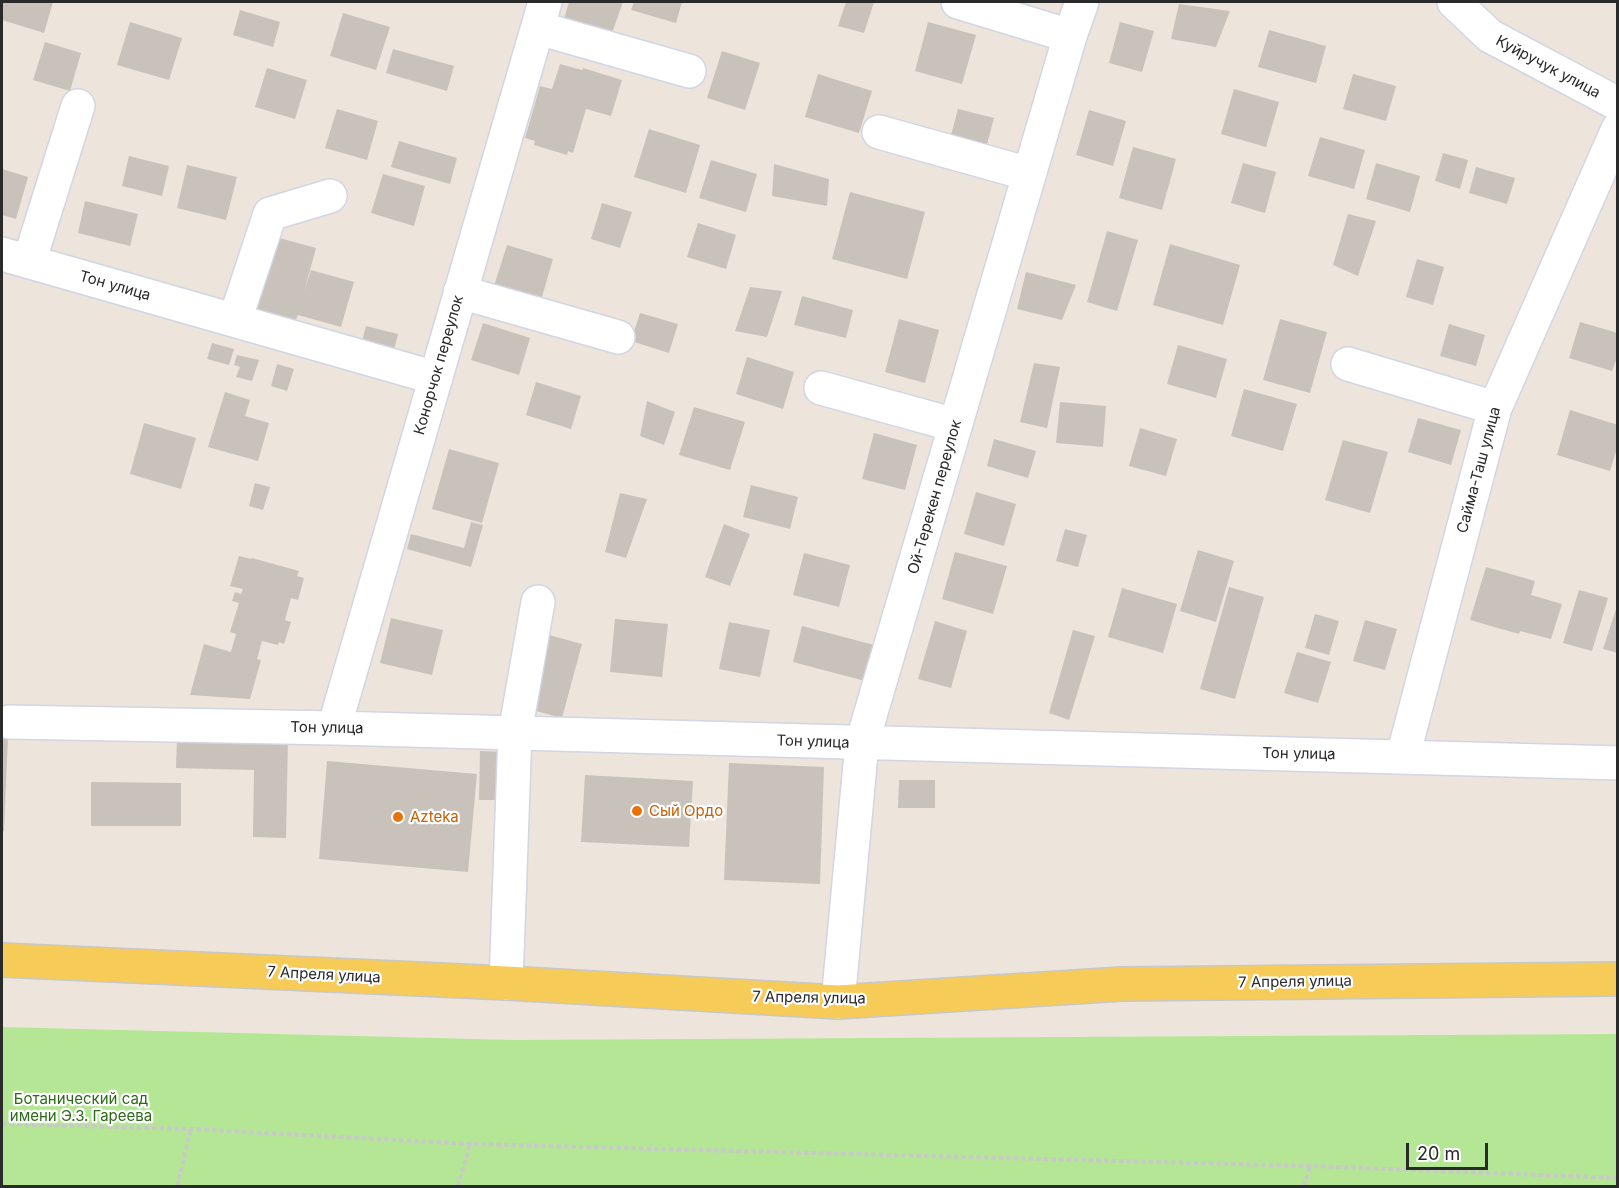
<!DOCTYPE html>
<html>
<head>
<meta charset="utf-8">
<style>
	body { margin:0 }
	#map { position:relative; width:1619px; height:1188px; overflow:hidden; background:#ede5dc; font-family:Inter,sans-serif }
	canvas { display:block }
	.frame { position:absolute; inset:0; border:3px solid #2a2a2a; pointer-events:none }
	.scale { position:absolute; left:1406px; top:1143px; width:82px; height:27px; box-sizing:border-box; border:3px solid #2a2a2a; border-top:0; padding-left:8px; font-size:18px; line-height:21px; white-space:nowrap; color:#2a2a2a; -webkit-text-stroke:4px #fff; paint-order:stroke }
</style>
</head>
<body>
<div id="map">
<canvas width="1619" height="1188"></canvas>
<div class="frame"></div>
<div class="scale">20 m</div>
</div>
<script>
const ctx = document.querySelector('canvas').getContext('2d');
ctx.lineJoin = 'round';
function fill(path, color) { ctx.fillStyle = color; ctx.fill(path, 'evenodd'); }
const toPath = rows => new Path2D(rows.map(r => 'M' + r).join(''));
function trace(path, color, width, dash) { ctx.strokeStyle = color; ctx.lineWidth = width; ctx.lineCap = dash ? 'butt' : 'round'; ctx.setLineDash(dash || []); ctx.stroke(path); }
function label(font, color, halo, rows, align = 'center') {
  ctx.font = font + ' Inter,sans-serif'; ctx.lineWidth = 4.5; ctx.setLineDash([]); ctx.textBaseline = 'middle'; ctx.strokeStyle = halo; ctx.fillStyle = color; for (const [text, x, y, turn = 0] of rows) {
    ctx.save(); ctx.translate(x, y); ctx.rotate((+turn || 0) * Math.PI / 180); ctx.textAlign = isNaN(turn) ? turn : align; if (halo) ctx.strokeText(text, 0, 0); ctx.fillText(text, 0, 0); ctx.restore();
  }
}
fill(toPath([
	[2,1027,513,1040,1617,1034,1617,1186,2,1186]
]), '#b4e696');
fill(toPath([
	[2,2,53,2,44,33,2,20],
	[569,2,623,2,611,36,563,22],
	[634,2,682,2,676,23,631,10],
	[846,2,874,2,864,33,838,26],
	[1179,4,1230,11,1216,47,1171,39],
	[240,10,280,22,273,47,233,35],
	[343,13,390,27,376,70,330,56],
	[130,22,182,38,169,80,117,65],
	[928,22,976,35,962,84,915,71],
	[1120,22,1154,31,1142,72,1109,63],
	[1269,30,1326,46,1316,83,1258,67],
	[45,42,81,53,70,91,33,80],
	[393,49,454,66,447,91,386,73],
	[722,51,760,63,745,110,707,98],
	[560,64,582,70,583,68,622,80,611,116,586,109,573,153,568,151,567,155,534,145,535,141,525,138,540,86,552,89],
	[267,68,307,80,295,119,255,107],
	[818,74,872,91,859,133,805,117],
	[1353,74,1396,86,1386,121,1343,109],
	[1234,89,1279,102,1266,147,1221,134],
	[337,109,378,121,367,160,325,148],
	[958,109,994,118,986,148,950,139],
	[1089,110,1126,121,1113,166,1076,155],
	[649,129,700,145,686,193,634,177],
	[1320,137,1365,150,1354,189,1308,176],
	[399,141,457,158,450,184,391,167],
	[1133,147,1176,159,1162,210,1119,198],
	[1443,153,1468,160,1460,189,1435,181],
	[129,156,169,166,162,196,122,186],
	[711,160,757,174,746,212,699,198],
	[1243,163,1276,172,1265,213,1231,203],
	[1376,163,1420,176,1410,212,1366,199],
	[774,164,829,179,827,206,772,196],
	[187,165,237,177,226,220,177,208],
	[1476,167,1515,178,1507,204,1469,193],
	[2,169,28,177,16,219,2,215],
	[383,174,425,186,414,226,371,213],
	[850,192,925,212,907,279,832,259],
	[85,201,138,214,130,246,78,233],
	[602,203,632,212,620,248,591,239],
	[1348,214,1376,221,1358,276,1333,265],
	[698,223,736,235,726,269,687,257],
	[1107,231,1138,240,1117,311,1087,302],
	[272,236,316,248,304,292,311,270,354,282,341,327,298,315,295,322,252,310],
	[1170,244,1240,265,1223,325,1153,305],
	[507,245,553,259,541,300,494,286],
	[1417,259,1444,267,1433,305,1406,297],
	[1026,272,1076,285,1062,320,1017,309],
	[750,287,782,291,767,337,735,331],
	[802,296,853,310,846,338,794,325],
	[640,313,678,324,669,353,631,341],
	[899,319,939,330,925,383,885,372],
	[1280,319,1327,332,1310,393,1263,380],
	[1580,322,1618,333,1618,355,1612,371,1569,358],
	[483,323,530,338,519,375,471,360],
	[1449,324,1485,335,1476,366,1440,356],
	[366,326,398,334,394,350,362,341],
	[212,343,234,349,229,365,207,359],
	[1178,345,1227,359,1216,398,1167,384],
	[237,355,259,360,252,381,236,377,240,367,234,365],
	[747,357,794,372,783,409,736,394],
	[1034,363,1060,367,1047,428,1020,422],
	[277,364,294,369,287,391,271,386],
	[536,382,581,396,571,429,526,415],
	[1244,389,1297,404,1283,451,1231,436],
	[225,392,250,400,245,416,269,423,258,461,208,447],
	[647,401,675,412,664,445,640,436],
	[1060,402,1106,406,1103,447,1056,443],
	[694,407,745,422,730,470,679,455],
	[1570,410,1618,425,1618,445,1610,471,1557,455],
	[1418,418,1461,430,1451,465,1408,452],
	[144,423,196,438,181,489,130,474],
	[1140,428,1177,439,1166,476,1129,466],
	[874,433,917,445,905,490,862,479],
	[994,439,1036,451,1028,478,987,466],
	[1343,440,1388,452,1370,513,1325,500],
	[449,449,499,463,482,523,432,509],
	[255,483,270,487,263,510,249,506],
	[751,485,798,497,790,529,743,517],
	[976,492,1016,504,1004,546,964,534],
	[620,493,647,499,626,558,605,552],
	[471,522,483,525,471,567,407,549,411,534,464,548],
	[724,524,750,534,730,586,705,577],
	[1065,529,1087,535,1078,567,1056,561],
	[1198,550,1234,561,1216,622,1180,611],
	[955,552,1007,566,993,614,942,599],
	[804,553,850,565,839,607,793,595],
	[239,556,251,559,252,558,299,571,297,576,304,578,298,600,291,598,285,620,291,622,284,644,279,642,278,645,262,641,257,659,261,660,250,699,190,695,204,644,231,652,236,634,230,632,239,603,232,601,235,592,241,594,243,589,230,586],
	[1486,567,1535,581,1531,595,1562,604,1551,639,1520,631,1519,634,1470,620],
	[1229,587,1264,597,1235,699,1200,689],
	[1122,588,1177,604,1163,653,1108,637],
	[1579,590,1608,598,1592,651,1563,643],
	[1618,603,1618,653,1603,649],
	[1315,614,1339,621,1329,655,1305,648],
	[391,618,443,630,432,675,380,663],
	[615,619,668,624,662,677,610,672],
	[1365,620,1397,629,1385,670,1353,661],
	[935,621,967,631,951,688,918,679],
	[729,622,770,630,760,677,719,669],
	[802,626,874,645,865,681,793,662],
	[1073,630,1095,636,1069,720,1049,713],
	[549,635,582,644,562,718,529,709],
	[1297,652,1331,662,1318,703,1284,693],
	[2,736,8,736,4,831,2,831],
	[177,737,288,739,286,838,253,837,254,770,176,768],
	[480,751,507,752,506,800,479,800],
	[327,761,477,774,468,872,319,859],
	[729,763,824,767,820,884,724,880],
	[585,775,693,781,689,847,581,842],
	[899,780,935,780,935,808,898,808],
	[91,782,181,783,181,826,91,826]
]), '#c8c2bb');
const minor = toPath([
	[958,2,1070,36],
	[1454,2,1490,36,1618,104],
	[538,28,689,71],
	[879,132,1029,174],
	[2,254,436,378],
	[29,262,78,106],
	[460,292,618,337],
	[235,320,270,214,330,196],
	[1348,364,1495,408],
	[821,388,955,425],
	[9,722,334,728,1618,763],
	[334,728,545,2],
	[1403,756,1495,408,1618,129],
	[506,983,515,733,538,602],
	[838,1002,862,743,1070,36,1082,2]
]);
const major = toPath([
	[2,960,506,983,838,1002,1122,984,1618,979]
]);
trace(minor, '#d1d5e4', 36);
trace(major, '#c8c8c8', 36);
trace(toPath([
	[2,1124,191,1129,470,1144,1310,1166,1618,1178],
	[177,1186,191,1129],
	[458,1186,470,1144],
	[1304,1186,1310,1166]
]), '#c8c8c8', 4, [4.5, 3]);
trace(minor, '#fff', 33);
trace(major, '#f6cb58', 33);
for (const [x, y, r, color] of [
	[637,811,6,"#e8710a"],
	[398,817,6,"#e8710a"]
]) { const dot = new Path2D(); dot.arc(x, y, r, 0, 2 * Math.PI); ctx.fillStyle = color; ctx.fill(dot); trace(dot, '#fff', 2); }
label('15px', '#2a2a2a', '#fff', [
	["Куйручук улица",1548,67,28],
	["Тон улица",115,286,16],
	["Конорчок переулок",439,365,-74],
	["Сайма-Таш улица",1479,470,-75],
	["Ой-Терекен переулок",935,497,-74],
	["Тон улица",327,728,1],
	["Тон улица",813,742,2],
	["Тон улица",1299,754,1],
	["7 Апреля улица",324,975,3],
	["7 Апреля улица",1295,982,-1],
	["7 Апреля улица",809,998,1]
]);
label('15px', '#c56008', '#fff', [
	["Сый Ордо",649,811],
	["Azteka",410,817]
], 'left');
label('15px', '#2c6a17', '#fff', [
	["Ботанический сад",81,1099],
	["имени Э.З. Гареева",81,1116]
]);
</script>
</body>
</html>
